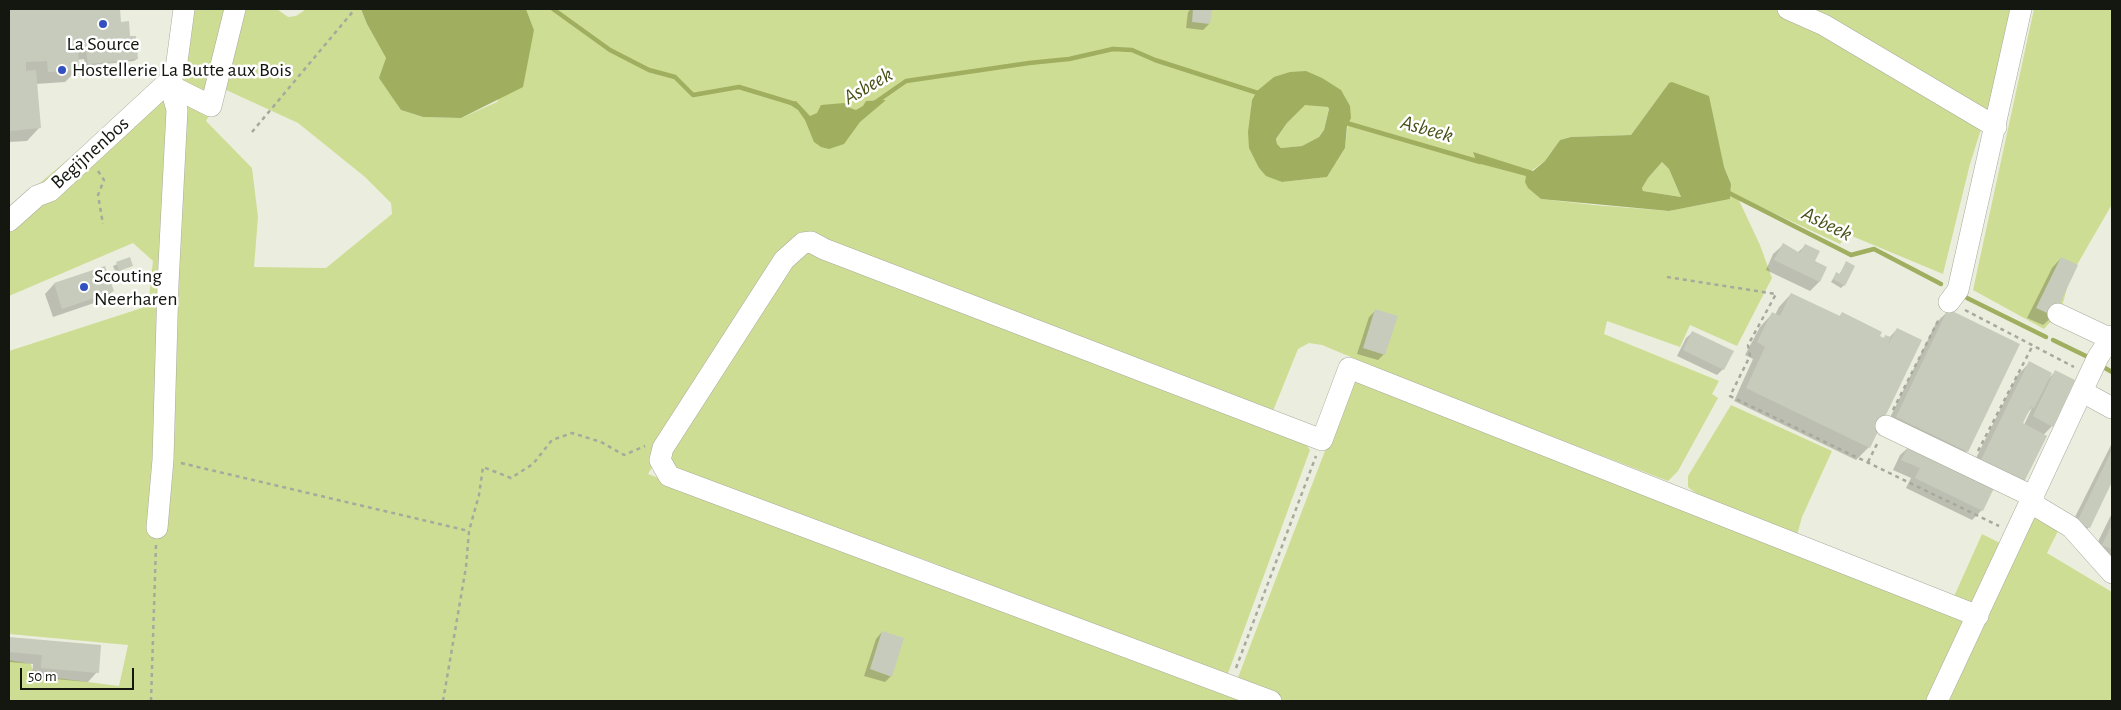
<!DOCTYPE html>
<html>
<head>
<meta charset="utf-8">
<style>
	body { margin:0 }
	#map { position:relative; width:2121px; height:710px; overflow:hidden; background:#ebeede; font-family:"Alegreya Sans",sans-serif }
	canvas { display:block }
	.frame { position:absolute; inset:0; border:10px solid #141610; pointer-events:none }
	.scale { position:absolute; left:20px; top:668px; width:114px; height:22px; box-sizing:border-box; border:2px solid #141610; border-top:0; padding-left:6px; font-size:15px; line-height:18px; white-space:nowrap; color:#141610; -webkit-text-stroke:4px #fff; paint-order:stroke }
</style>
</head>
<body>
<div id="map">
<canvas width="2121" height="710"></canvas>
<div class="frame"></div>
<div class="scale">50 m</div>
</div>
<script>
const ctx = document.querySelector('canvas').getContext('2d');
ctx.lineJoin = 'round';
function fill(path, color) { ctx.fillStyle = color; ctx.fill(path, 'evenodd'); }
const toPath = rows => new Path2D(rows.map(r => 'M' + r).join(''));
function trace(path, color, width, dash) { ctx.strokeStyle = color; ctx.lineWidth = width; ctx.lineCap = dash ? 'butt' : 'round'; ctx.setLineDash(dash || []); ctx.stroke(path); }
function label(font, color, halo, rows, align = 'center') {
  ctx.font = font + ' "Alegreya Sans",sans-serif'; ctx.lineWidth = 5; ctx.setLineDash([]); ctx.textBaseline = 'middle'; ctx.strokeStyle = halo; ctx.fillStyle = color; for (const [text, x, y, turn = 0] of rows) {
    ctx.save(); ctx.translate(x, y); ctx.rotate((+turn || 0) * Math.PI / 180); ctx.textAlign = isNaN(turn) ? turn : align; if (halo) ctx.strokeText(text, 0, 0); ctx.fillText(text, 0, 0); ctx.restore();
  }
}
fill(toPath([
	[178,9,277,9,288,17,296,16,306,9,361,9,367,24,386,58,394,98,401,110,423,117,461,118,497,102,534,30,526,9,2010,9,1989,111,1842,24,1982,126,1970,164,1943,274,1847,234,1840,244,1737,196,1760,245,1772,278,1737,346,1690,325,1680,347,1607,321,1604,334,1719,381,1712,394,1718,398,1678,471,1668,481,1430,390,1322,345,1309,343,1298,349,1273,411,813,238,793,237,648,474,937,584,939,565,692,476,673,468,669,458,785,266,811,248,1306,444,1310,450,1227,676,1237,680,1353,378,1947,612,1982,534,2010,548,2031,514,2059,529,2047,553,2112,592,2112,701,9,701,9,660,31,664,34,675,119,686,128,645,9,634,9,351,148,306,153,261,133,243,9,296,9,209,166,77],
	[1669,83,1724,167,1731,184,1730,199,1669,211,1594,205,1541,199,1525,182,1527,174,1545,161,1560,140,1571,137,1631,135],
	[224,89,298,123,365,177,391,203,392,214,326,268,254,267,258,217,252,168,206,121],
	[1257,91,1350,106,1345,148,1327,177,1282,182,1266,175,1259,168,1251,111,1252,100],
	[2034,9,2112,9,2112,207,2111,206,2070,277,2061,310,2044,329,1973,290],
	[1305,104,1328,107,1329,108,1324,130,1319,137,1302,146,1281,148,1277,144,1276,140,1287,123],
	[1662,162,1669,169,1681,197,1643,191,1642,188,1648,178],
	[1731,405,1832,451,1802,517,1797,535,1698,495,1688,487,1688,476]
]), '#cedd94');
fill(toPath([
	[361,9,526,9,534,30,523,87,461,118,423,117,401,110,379,78,386,58,367,24],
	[1306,71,1322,78,1341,90,1350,106,1351,118,1347,126,1345,148,1327,177,1282,182,1266,176,1259,168,1249,148,1248,132,1252,100,1257,91,1274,77,1290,72],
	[1305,105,1328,107,1329,109,1324,130,1319,137,1302,146,1281,148,1277,144,1276,139,1287,123],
	[1672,82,1709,96,1724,167,1731,184,1730,199,1669,211,1541,199,1528,188,1525,182,1526,176,1477,163,1473,152,1533,171,1545,161,1560,140,1571,137,1631,135,1669,83],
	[1662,162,1669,169,1681,197,1643,191,1642,188,1648,178],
	[886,100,860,122,844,144,829,149,821,147,814,142,805,120,798,110,789,104,796,101,810,116,817,113,821,105,844,103,850,108,856,110,863,106,866,101]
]), '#9fae5f');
fill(toPath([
	[9,9,119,9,120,23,129,37,137,59,134,61,85,66,84,59,77,60,78,69,65,82,36,84,39,128,27,141,9,142],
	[1191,9,1210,9,1209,24,1203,30,1186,28,1188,12],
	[1783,245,1797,253,1805,246,1814,261,1826,268,1819,282,1810,291,1766,270,1773,254],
	[2061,258,2053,316,2043,325,2027,318,2052,268],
	[129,259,131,265,116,273,113,266],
	[1846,263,1844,285,1841,288,1831,282,1836,274,1839,275],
	[54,284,113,291,103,300,53,317,45,294],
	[1791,294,1839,317,1842,313,1883,339,1889,338,1897,329,1869,447,1856,460,1734,401,1753,359,1745,355,1760,327,1772,314,1775,315,1779,307],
	[1375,311,1384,354,1378,360,1357,354,1369,317],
	[1948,311,1967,451,1954,464,1884,430,1936,323],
	[1693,332,1723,369,1717,375,1677,356,1686,338],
	[2029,363,2047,380,2055,372,2052,426,1993,488,1982,510,1972,520,1906,488,1911,478,1893,470,1900,455,1910,446,1968,474,2017,376],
	[2032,408,2024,425,2022,424,2026,414],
	[2112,443,2112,479,2089,527,2079,537,2068,531],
	[2112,513,2112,568,2090,558],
	[882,632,891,676,885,682,864,676,876,639],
	[9,639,100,646,97,672,88,682,32,677,33,664,9,662]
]), '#0003');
trace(toPath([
	[553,9,610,50,649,70,675,77,693,95,739,87,795,104],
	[873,104,906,81,1029,63,1069,59,1113,49,1132,50,1155,60,1261,94],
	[1343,122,1480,162],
	[1727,192,1851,255,1874,249,1941,284],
	[1967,298,2046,337],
	[2053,340,2090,358],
	[2105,368,2112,372]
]), '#9fae5f', 4.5);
fill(toPath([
	[9,9,120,9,121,22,129,21,130,36,136,36,138,59,88,64,86,49,84,48,78,48,79,70,48,72,47,61,26,62,26,71,36,70,41,128,9,131],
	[1193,9,1212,9,1210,24,1192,22],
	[1783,243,1800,253,1805,244,1820,251,1815,261,1827,267,1820,282,1774,260],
	[130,257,133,266,119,271,116,262],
	[2061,257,2078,265,2054,316,2036,308],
	[1846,261,1855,266,1845,286,1833,279,1836,272,1840,274],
	[105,266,114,291,62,309,54,283],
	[1791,293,1840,316,1842,312,1882,332,1880,336,1884,338,1885,335,1891,337,1888,345,1897,328,1922,340,1870,448,1746,388,1765,347,1757,342,1772,312,1780,316],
	[1375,309,1398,316,1385,355,1363,348],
	[1948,309,2020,344,1968,452,1896,417],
	[1692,331,1734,351,1724,370,1683,350],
	[2029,361,2052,373,2034,408,2031,407,2023,423,2047,436,2023,484,1980,462],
	[2055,370,2075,380,2053,427,2033,416],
	[1910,444,1995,486,1983,511,1915,478,1920,468,1901,460],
	[2112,450,2112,482,2090,528,2077,522],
	[2112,524,2112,549,2102,545],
	[882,631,904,638,892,677,870,669],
	[9,637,101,645,99,673,41,668,42,655,9,652]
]), '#c7cbbb');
const minor = toPath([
	[1788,9,1824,25,1996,127],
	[169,81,177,89,211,106,235,9],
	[9,221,37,196,50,191,169,81,176,69,184,9],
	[1949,302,1958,290,2021,9],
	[2058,314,2111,339],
	[2083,392,2112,408],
	[1886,426,2034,497],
	[2031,503,2071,527,2112,573],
	[157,528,163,460,168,284,177,110,169,81],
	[1271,701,669,476,660,460,663,448,784,260,803,243,811,242,824,249,1322,440,1349,368,1978,616],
	[1937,701,2098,357,2112,336]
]);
trace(minor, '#a8ab9c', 22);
trace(toPath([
	[252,132,355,9],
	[98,171,104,180,98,195,103,224],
	[1667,277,1776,294,1748,345,1750,356,1730,396,1999,526],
	[1965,310,2074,367],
	[1893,410,1940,317],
	[1978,451,2033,345],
	[1868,462,1878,442],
	[181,463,469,531],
	[1236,668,1316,456],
	[151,701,156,545],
	[443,701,466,567,469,531,479,495,483,467,511,478,533,464,552,440,572,433,601,442,624,455,645,446]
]), '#a6a99c', 2.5, [4, 4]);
trace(minor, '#fff', 21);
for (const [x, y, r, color] of [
	[103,24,5,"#3250c1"],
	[62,70,5,"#3250c1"],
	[84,287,5,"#3250c1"]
]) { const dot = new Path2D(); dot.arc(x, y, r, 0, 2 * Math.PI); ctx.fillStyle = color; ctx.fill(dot); trace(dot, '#fff', 2); }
label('20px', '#141610', '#fff', [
	["La Source",103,44,"center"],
	["Hostellerie La Butte aux Bois",72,70],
	["Scouting",94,276],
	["Neerharen",94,299]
], 'left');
label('20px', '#141610', '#fff', [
	["Begijnenbos",90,153,-42]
]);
label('italic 21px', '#485117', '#fff', [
	["Asbeek",868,86,-30],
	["Asbeek",1427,129,16],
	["Asbeek",1827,224,26]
]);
</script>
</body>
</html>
